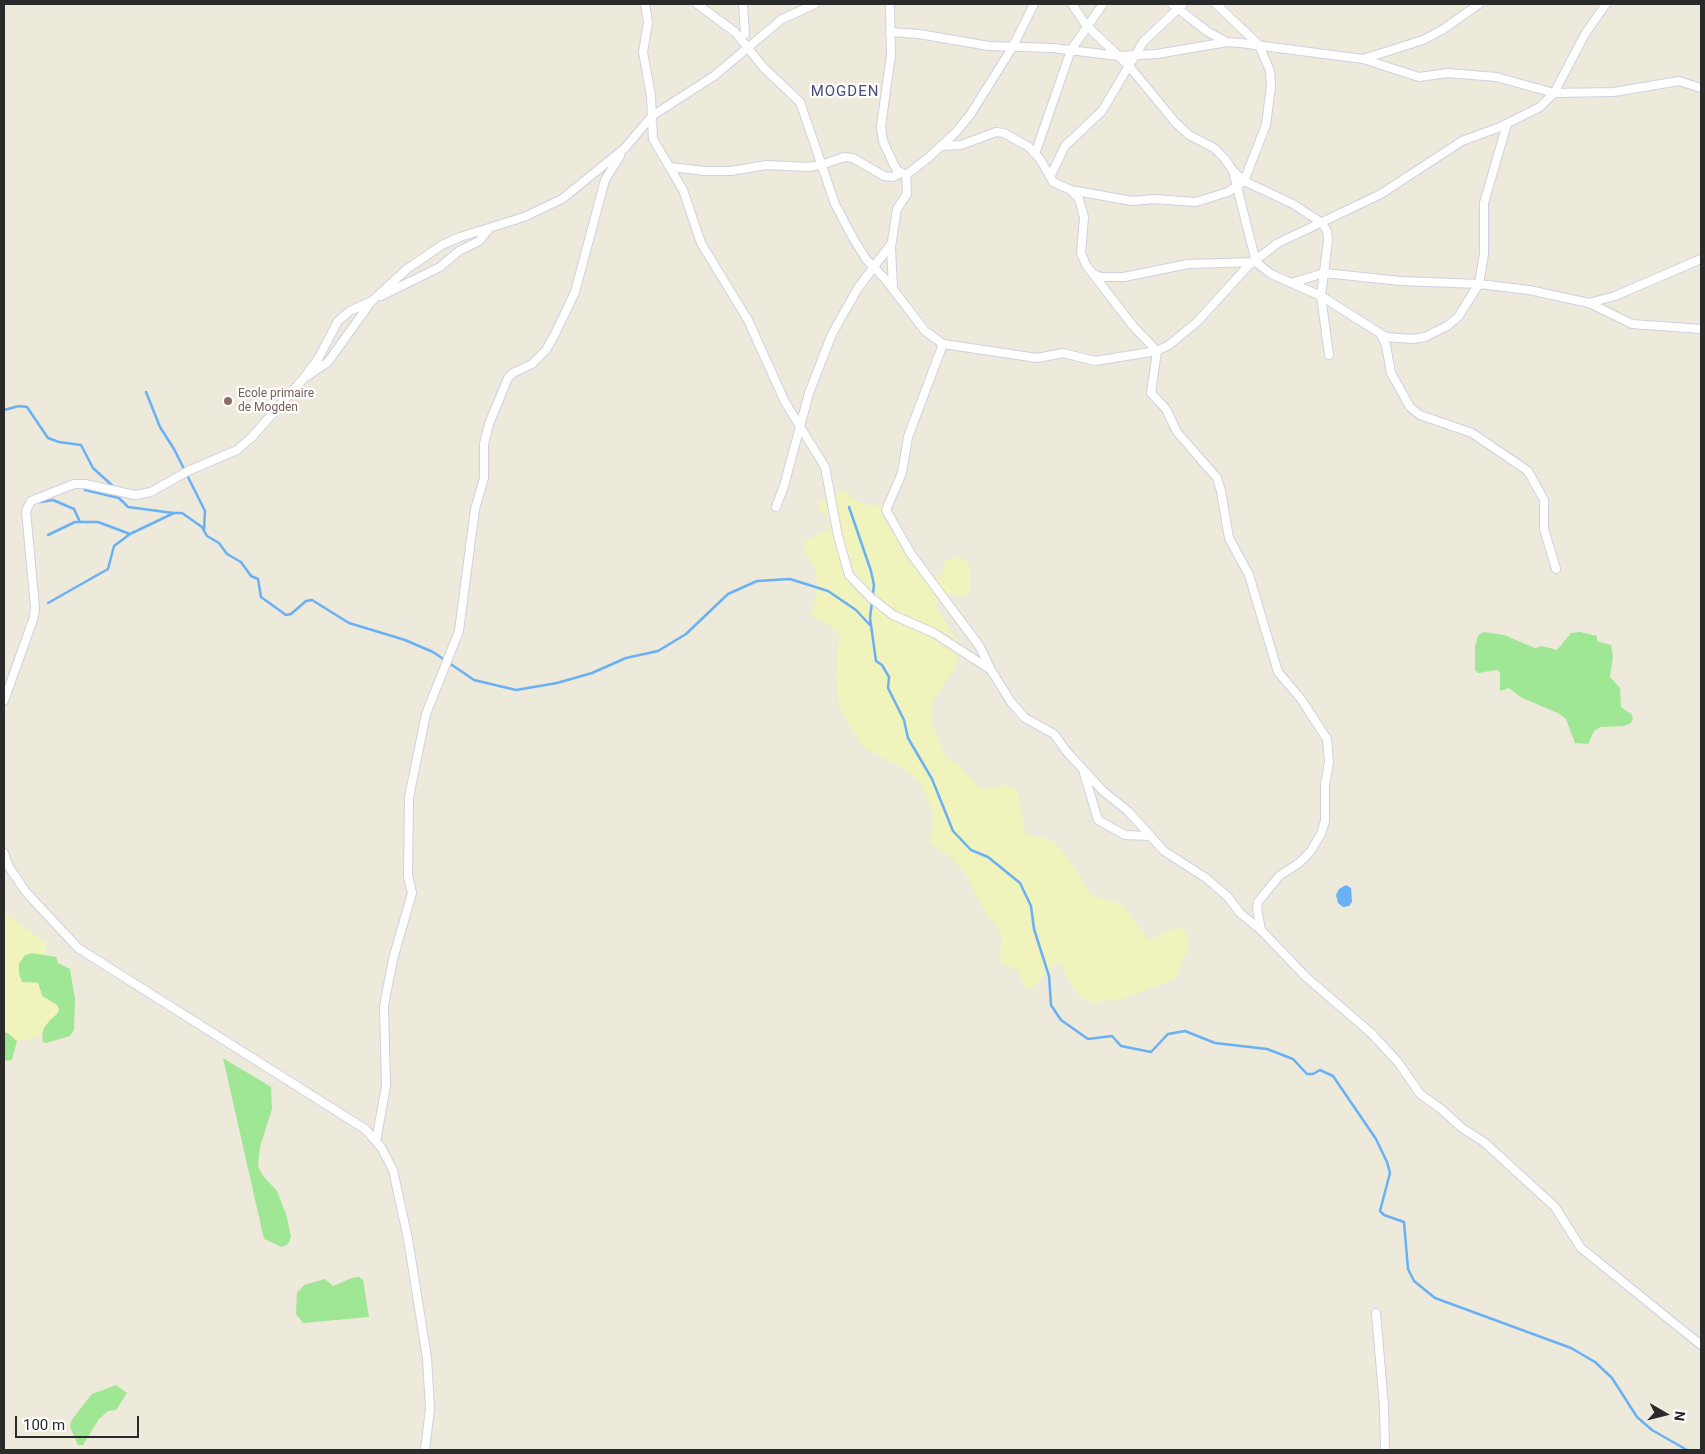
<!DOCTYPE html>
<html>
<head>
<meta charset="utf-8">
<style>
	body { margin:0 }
	#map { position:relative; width:1705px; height:1454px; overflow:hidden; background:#ede9db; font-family:Roboto,sans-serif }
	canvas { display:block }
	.frame { position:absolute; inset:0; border:5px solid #2a2a2a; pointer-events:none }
	.north { position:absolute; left:1640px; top:1389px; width:50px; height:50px; -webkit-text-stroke:4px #fff; paint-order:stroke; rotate:98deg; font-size:14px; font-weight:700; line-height:20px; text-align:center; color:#2a2a2a }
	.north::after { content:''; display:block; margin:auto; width:18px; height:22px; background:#2a2a2a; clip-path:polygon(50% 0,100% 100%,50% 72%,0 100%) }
	.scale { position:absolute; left:15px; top:1416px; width:124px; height:22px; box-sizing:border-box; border:2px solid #2a2a2a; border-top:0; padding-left:6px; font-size:15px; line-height:18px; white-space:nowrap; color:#2a2a2a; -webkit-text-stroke:4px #fff; paint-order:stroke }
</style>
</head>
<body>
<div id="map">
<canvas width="1705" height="1454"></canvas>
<div class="frame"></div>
<div class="north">N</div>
<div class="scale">100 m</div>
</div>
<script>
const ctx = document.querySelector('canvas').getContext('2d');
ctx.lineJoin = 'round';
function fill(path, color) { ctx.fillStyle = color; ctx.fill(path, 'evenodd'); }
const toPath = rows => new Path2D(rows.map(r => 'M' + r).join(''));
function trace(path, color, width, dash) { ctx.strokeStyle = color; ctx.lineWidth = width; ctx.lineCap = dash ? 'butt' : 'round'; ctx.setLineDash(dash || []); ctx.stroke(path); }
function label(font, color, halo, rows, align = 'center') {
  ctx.font = font + ' Roboto,sans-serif'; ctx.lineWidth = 4.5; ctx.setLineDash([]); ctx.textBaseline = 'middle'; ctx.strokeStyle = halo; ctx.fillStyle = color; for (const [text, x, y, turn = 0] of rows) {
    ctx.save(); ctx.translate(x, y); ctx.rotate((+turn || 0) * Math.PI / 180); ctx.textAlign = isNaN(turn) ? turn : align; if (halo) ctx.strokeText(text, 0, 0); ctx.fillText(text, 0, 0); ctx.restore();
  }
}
fill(toPath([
	[1483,632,1504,635,1535,648,1542,646,1557,650,1571,633,1580,632,1597,636,1597,641,1611,645,1613,657,1610,677,1620,688,1621,707,1631,714,1633,718,1631,723,1624,726,1600,727,1594,731,1588,744,1575,743,1566,719,1558,713,1520,697,1509,688,1500,691,1500,672,1496,670,1478,673,1475,670,1475,646,1478,636],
	[32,953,56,957,58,963,70,969,75,999,74,1030,70,1036,46,1043,43,1042,42,1030,59,1010,57,1005,42,996,38,983,22,982,19,974,19,963,25,955],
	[4,1032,8,1033,17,1041,12,1060,4,1061],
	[223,1058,271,1087,272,1109,260,1147,258,1166,263,1176,277,1191,287,1217,291,1237,288,1244,282,1247,264,1239],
	[359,1277,363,1280,369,1317,303,1323,296,1314,297,1293,304,1285,325,1279,333,1286,352,1278],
	[116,1385,127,1393,116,1410,108,1411,99,1419,83,1445,78,1445,70,1427,71,1421,92,1394]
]), '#9fe695');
fill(toPath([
	[845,490,854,500,864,504,876,506,888,503,886,510,930,579,942,574,946,559,961,558,967,561,970,568,970,592,967,596,951,594,940,598,936,608,959,643,956,667,934,699,931,710,932,723,946,757,958,764,981,789,1005,785,1013,787,1018,792,1025,832,1031,836,1045,838,1053,841,1070,861,1092,896,1117,902,1123,905,1149,941,1171,930,1180,928,1185,930,1188,941,1187,952,1175,979,1122,999,1093,1003,1083,999,1075,991,1061,965,1055,963,1032,989,1024,987,1019,972,999,961,1002,941,999,929,987,916,963,870,952,858,930,843,933,811,920,782,909,772,863,747,839,707,837,675,839,634,831,626,810,614,814,608,818,583,814,566,803,550,804,542,829,529,829,520,825,513,819,512,819,501],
	[4,915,12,918,47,944,45,955,32,953,25,955,19,963,19,974,22,982,38,983,42,996,57,1005,59,1010,57,1014,46,1023,41,1036,17,1041,8,1033,4,1032]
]), '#f0f3bc');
fill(toPath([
	[1346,885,1351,888,1352,902,1349,906,1343,907,1338,903,1336,895,1339,889]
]), '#69b1f4');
trace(toPath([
	[146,392,160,427,174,449,205,511,204,530],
	[4,410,19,406,27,407,48,438,59,442,81,445,93,468,115,488],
	[85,490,119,498,128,507,173,513],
	[41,502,53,500,74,509,80,522],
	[849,507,871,571,874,585,870,618,876,661,882,665,889,677,888,688,904,720,908,738,932,779,953,831,971,850,988,857,1020,883,1031,906,1034,929,1049,976,1051,1005,1061,1020,1088,1039,1112,1036,1121,1046,1151,1052,1168,1034,1185,1031,1215,1043,1267,1049,1293,1059,1307,1074,1313,1074,1320,1070,1333,1076,1376,1139,1387,1162,1390,1173,1380,1211,1384,1215,1404,1222,1408,1269,1414,1281,1435,1298,1571,1348,1595,1362,1612,1378,1637,1417,1652,1430,1687,1450],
	[48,535,75,522,98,522,130,534,174,513,182,513,202,527,207,536,219,543,227,554,241,562,251,576,258,579,261,597,286,615,291,614,306,601,312,600,349,623,405,640,433,652,474,680,516,690,557,683,592,673,626,658,658,651,686,634,728,594,757,581,790,579,828,591,856,610,870,625],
	[48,603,108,569,114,546,130,534]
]), '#69b1f4', 2.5);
const minor = toPath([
	[645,4,648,22,643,52,651,96,653,139,683,190,701,243,748,320,785,402,825,467,838,536,849,575,870,597,893,615,934,633,991,670,1011,702,1025,718,1054,734,1067,752,1103,791,1128,811,1164,851,1206,878,1228,897,1240,913,1261,930,1306,977,1371,1033,1398,1062,1420,1094,1441,1109,1462,1128,1484,1142,1555,1207,1581,1248,1701,1345],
	[697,4,735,32,764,68,800,102,835,204,853,238,866,259,886,280,925,331,943,344,1037,358,1063,353,1095,361,1157,351,1169,345,1197,322,1248,266,1278,243,1381,194,1462,141,1500,127,1540,107,1554,93,1585,34,1606,4],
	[743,4,745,34],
	[890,4,891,55,881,126,883,141,893,163,897,170,904,174],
	[1072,4,1086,25,1129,66,1175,122,1189,135,1214,148,1225,159,1233,171,1244,181,1293,204,1322,223,1327,231,1328,240,1321,296,1329,355],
	[1172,4,1208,32,1227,42],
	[890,32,919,34,989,46,1053,48,1118,56,1157,54,1227,42,1240,43,1363,59,1419,77,1448,73,1496,77,1554,93,1614,92,1679,81,1701,88],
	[1363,59,1423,40,1442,30,1479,4],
	[941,146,961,145,996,132,1004,133,1029,147,1040,159,1053,182,1071,190,1079,199,1084,217,1081,253,1086,265,1093,274,1101,277,1124,277,1188,264,1256,262,1233,171],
	[1035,154,1071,50,1103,4],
	[670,167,705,171,731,171,766,165,808,167,821,165,844,157,853,158,884,176,893,177,901,173],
	[1050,177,1065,146,1102,111,1143,42,1183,4],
	[1071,190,1132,201,1154,199,1196,202,1228,192,1244,181,1266,125,1271,86,1270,71,1259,45,1216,4],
	[1256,262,1271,274,1321,296,1386,337,1413,339,1425,337,1447,326,1458,317,1479,284,1484,254,1484,203,1507,124],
	[1093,274,1133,326,1157,351,1151,393,1166,409,1177,432,1217,478,1221,491,1229,538,1249,575,1278,672,1301,699,1327,739,1329,762,1325,785,1325,821,1321,834,1310,852,1299,863,1279,876,1258,902,1257,909,1261,930],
	[1291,283,1324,273,1401,281,1479,284,1529,290,1589,303,1632,324,1701,329],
	[893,288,891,247,897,209,907,194,906,175,928,158,956,132,970,115,1012,48,1034,4],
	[381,296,440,267,459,251,479,241,489,229],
	[1589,303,1615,296,1701,259],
	[1381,335,1386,345,1391,373,1410,407,1420,415,1472,433,1528,471,1544,500,1544,529,1556,569],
	[943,344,908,437,902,473,886,510,911,554,980,647,991,670],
	[306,377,328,362,371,302],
	[776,507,784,486,809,393,832,334,858,288,891,244],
	[4,701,34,617,35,607,26,511,31,501,74,484,85,484,135,495,151,492,188,471,237,450,252,437,303,379,318,359,338,321,350,311,372,301,407,269,442,245,460,237,524,217,562,199,625,148,652,116,714,76,782,19,815,4],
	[1084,773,1098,820,1125,835,1150,836],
	[4,853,9,867,26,892,78,948,365,1129,381,1147,393,1170,408,1239,427,1358,430,1409,425,1450],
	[376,1141,386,1086,384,1006,393,959,412,893,408,876,409,797,426,714,459,631,475,509,484,478,484,444,489,424,508,378,513,373,532,364,546,350,555,334,575,292,605,180,620,156],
	[1376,1313,1384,1406,1385,1450]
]);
trace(minor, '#d1d0e3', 10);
trace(minor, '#fff', 8);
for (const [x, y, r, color] of [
	[228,401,5,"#8d6e63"]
]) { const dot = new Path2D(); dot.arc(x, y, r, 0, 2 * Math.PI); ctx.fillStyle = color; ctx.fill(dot); trace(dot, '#fff', 2); }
label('12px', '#785e54', '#fff', [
	["Ecole primaire",238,394],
	["de Mogden",238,408]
], 'left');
ctx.letterSpacing = '1px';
label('15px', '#4a487c', '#fff', [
	["MOGDEN",845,92]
]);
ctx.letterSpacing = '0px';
</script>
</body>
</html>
